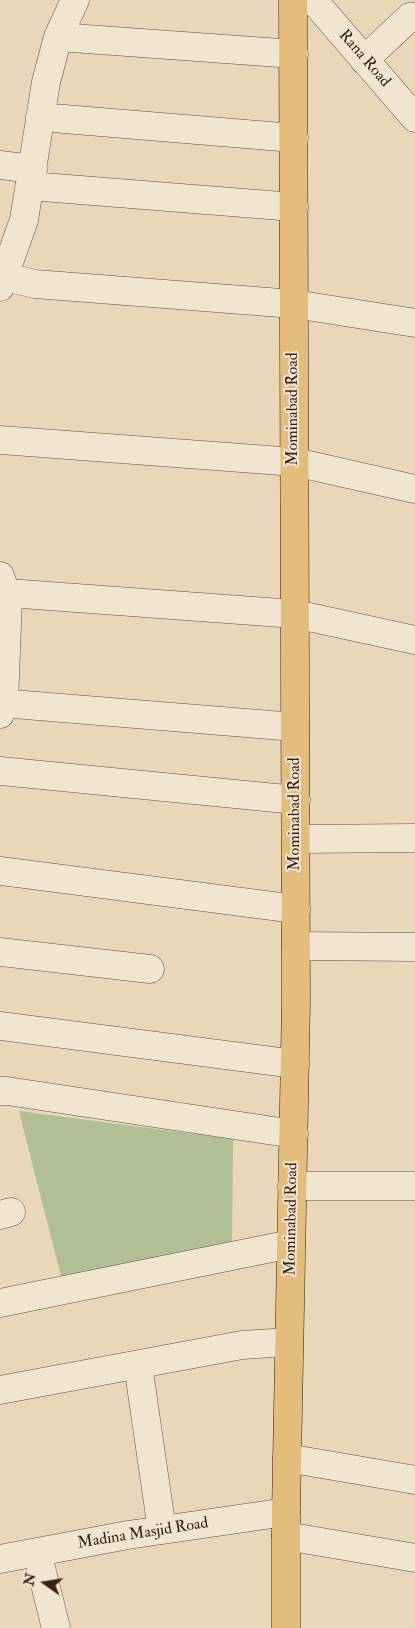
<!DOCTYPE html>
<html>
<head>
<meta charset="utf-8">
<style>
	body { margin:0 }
	#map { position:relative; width:415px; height:1628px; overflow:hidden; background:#e9d7b9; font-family:"IM FELL Double Pica",serif }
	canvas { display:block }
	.north { position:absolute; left:20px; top:1558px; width:50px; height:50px; -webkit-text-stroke:4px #f1e5d2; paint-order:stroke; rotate:283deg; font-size:14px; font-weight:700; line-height:20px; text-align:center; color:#371f13 }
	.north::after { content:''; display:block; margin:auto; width:18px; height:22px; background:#371f13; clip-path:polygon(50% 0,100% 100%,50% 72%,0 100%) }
</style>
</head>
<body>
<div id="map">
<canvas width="415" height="1628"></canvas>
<div class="north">N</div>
</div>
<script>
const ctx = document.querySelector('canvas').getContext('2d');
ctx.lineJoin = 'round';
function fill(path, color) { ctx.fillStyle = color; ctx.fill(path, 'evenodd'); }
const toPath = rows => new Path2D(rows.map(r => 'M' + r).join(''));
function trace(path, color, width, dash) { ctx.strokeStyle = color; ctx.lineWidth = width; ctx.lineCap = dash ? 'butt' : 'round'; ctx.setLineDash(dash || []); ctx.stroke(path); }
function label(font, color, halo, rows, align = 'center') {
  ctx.font = font + ' "IM FELL Double Pica",serif'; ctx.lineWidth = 4; ctx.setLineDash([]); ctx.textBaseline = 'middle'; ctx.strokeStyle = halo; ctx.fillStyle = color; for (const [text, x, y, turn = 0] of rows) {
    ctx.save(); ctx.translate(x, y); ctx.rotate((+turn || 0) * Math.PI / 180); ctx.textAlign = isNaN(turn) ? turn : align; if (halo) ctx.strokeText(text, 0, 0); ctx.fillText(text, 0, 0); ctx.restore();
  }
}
fill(toPath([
	[19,1111,233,1139,232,1252,63,1284]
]), '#b0bf94');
const minor = toPath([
	[313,0,415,118],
	[58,37,294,54],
	[364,60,410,17,415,17],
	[40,117,294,138],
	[0,165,33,169],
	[30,186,294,207],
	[5,277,35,284,294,304,415,323],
	[0,287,24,220,46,82,58,37,75,0],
	[0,440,295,462,415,489],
	[0,576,8,598,4,703,0,714],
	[8,593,295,614,415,640],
	[0,703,295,727],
	[0,771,296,800],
	[296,839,415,838],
	[0,871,296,909],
	[296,946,415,947],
	[0,952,150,969],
	[0,1026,295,1064],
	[0,1091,7,1091,294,1134],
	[292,1186,415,1186],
	[0,1215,11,1212],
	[0,1303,291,1244],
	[138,1365,162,1530],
	[0,1390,242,1345,289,1342],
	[287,1458,415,1480],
	[286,1536,415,1558],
	[37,1552,56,1628],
	[0,1559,128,1535,286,1512]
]);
const major = toPath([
	[286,1628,286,1512,296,1002,293,0]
]);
trace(minor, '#644d3c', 29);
trace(major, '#371f13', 29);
trace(minor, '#f1e5d2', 28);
trace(major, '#e4bc7c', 28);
label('16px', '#371f13', '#f1e5d2', [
	["Rana Road",364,59,49],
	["Mominabad Road",294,409,-90],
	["Mominabad Road",296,814,-90],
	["Mominabad Road",292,1219,-89],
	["Madina Masjid Road",143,1534,-9]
]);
</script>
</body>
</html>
